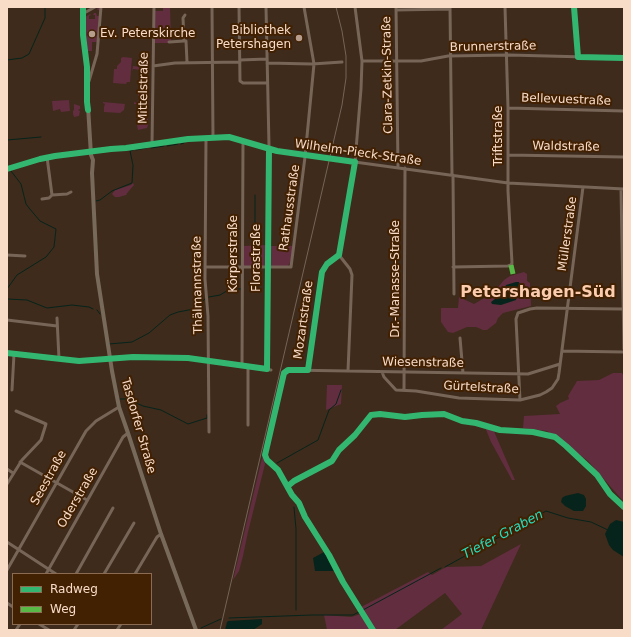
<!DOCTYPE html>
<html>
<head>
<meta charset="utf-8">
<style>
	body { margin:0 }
	#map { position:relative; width:631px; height:637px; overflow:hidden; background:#3e2b1c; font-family:"DejaVu Sans",sans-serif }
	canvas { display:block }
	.frame { position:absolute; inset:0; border:8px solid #f8dcc8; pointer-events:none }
	.legend { position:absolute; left:12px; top:573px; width:140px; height:52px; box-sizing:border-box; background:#422002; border:1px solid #8b6b51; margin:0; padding:5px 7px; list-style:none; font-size:12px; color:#f8dcc8 }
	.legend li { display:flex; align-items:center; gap:8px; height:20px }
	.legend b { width:20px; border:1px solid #8b6b51 }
</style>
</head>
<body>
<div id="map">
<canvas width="631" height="637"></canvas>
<div class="frame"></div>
<ul class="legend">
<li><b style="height:5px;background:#33b770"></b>Radweg</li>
<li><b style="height:5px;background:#58b947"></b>Weg</li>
</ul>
</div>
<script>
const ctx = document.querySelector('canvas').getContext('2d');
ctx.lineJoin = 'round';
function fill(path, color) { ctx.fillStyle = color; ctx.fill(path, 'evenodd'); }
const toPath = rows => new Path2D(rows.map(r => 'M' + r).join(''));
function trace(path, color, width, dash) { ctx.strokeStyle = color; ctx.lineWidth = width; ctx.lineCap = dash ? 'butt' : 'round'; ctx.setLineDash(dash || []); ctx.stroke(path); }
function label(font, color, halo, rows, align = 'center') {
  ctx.font = font + ' "DejaVu Sans",sans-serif'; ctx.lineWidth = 4; ctx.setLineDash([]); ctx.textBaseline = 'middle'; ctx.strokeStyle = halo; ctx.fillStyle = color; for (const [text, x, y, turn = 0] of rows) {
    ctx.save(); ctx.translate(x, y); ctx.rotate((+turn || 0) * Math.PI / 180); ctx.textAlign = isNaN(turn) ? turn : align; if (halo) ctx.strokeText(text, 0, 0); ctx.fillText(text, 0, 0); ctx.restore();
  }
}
fill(toPath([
	[98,7,100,9,97,42,92,42,92,51,86,51,85,17,90,14,91,15,89,16,89,19,95,19,95,15,93,15,94,13,96,13,97,16,99,16,99,10,97,10],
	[163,7,170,7,171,41,168,43,154,43,155,11,163,11],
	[123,57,132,58,130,82,127,82,126,84,113,83,114,69,117,69,117,66,121,62,121,58],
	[133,66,144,67,143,81,140,80,141,70,133,69,132,72],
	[137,91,149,91,149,105,134,104,134,102,137,103,138,100,141,100,141,96,138,96,138,92,137,92],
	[69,100,70,111,61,112,60,109,53,111,52,101],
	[103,102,125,104,124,110,120,113,104,112,104,107,105,104,103,103],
	[74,104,80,106,80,109,78,110,80,111,79,116,74,117,73,114,73,111,74,110],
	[142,119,148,119,148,125,147,128,138,130,137,125,142,123],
	[133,183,134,185,128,192,126,195,119,197,115,197,112,194,115,190,131,185],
	[267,245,267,267,244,267,243,246],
	[270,246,293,246,291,261,288,266,270,267],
	[524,272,527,274,527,281,530,283,531,306,503,313,498,318,496,323,487,330,483,330,476,327,467,327,453,333,448,332,441,322,441,308,458,308,459,297,474,304,493,293,504,280,510,276],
	[613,373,622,373,624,377,624,502,588,461,547,431,523,428,524,416,560,414,556,406,560,403,569,399,568,396,577,381,599,380],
	[327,385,342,385,341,404,326,410],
	[485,427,493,429,515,480,512,480,491,442],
	[263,454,265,464,248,532,243,556,239,571,233,580],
	[521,544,481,630,441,630,462,614,445,593,395,630,375,630,361,607,428,572,432,575,446,567,481,566],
	[361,614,371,630,327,630,324,615,351,617]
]), '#612d3f');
fill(toPath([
	[516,282,519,282,520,287,516,300,501,305,492,304,491,302,503,293,506,285],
	[578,493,584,495,586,499,586,506,583,511,574,511,565,506,561,502,562,498,565,496],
	[616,520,624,522,624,557,613,550,609,545,605,534,610,524],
	[324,552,334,571,315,571,313,558],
	[262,619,262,624,253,630,225,630,227,622,228,621]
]), '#06241b');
trace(toPath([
	[7,60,22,58,29,54,45,18,45,7],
	[7,140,41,137],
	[181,144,184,143],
	[167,146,178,144],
	[151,148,164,146],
	[136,150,146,148],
	[96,201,100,200,112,191,132,183,133,165,130,151,133,150],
	[255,245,255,195],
	[255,247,255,266],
	[7,289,17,275,46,257,54,247,56,229,40,221,29,208,26,204,21,184,11,171],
	[209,297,220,295,230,289,241,289],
	[7,299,27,300,47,308,72,305,89,307,93,309],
	[97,310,100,314],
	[109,344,132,342,149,333,170,315,178,312,194,309,205,299],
	[120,399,127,399,143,406,161,410,188,424,207,418,207,415],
	[277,463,318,440,329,410,336,404,341,390],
	[294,507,296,529,296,610],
	[445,567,546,511,568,518,591,522,608,530],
	[363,610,441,568],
	[229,618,312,615,353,615,359,612],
	[201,628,221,619]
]), '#06241b', 1);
trace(toPath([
	[212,7,213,138],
	[239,7,240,81,243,83,267,83],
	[266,7,269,146,267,369],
	[396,7,398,168],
	[450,7,452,175],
	[574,7,578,57],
	[396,10,450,9],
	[86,12,95,7],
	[185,15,183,18,184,41,186,41,187,62],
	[169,42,184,41],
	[240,60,267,59],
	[362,61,421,61,448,56,509,55,624,58],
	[267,63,312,64,342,62],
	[153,66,175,63,240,62],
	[87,82,89,81,97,54,101,7],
	[508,108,624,111],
	[206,138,205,279,208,316,209,432],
	[152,144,154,7],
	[508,155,624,157],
	[47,157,52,195,67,194,71,192],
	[7,169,40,159,55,156,111,149,126,148,188,139,229,137,269,149,289,153,508,183,624,189],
	[453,175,454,294],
	[621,189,624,349],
	[42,199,49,198,52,195],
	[7,255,25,256],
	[339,255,355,162,361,89,362,61,355,7],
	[339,255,350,269,352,275,348,371],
	[205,267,291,267,305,157,314,64,304,7],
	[453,267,508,266,511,265,512,263,508,191,508,108,505,7],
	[57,318,59,359],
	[7,320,57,326],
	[460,338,463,373],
	[562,351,624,352],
	[7,353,79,361,133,357,188,358,271,370],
	[242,366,243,141],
	[308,370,322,272,327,264,339,255],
	[285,372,288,370,528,374,560,364],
	[382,372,384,377,396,390,416,391,459,398,520,400,540,395,546,392,552,388,558,379,559,373,583,187],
	[12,390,14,354],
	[404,390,405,168],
	[520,400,516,319,518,313,530,309,537,308,624,309],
	[248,425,248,367],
	[20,462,87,500],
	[7,469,13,473],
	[7,484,22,460,41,440,46,424,16,411],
	[7,542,56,574],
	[7,570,86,431,96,421,119,407],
	[46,574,123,437,128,433],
	[76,574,113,508],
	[104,574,134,523],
	[135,574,157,537,161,534],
	[7,603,13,607],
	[39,624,49,630],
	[16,630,20,624],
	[74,630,78,624],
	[117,630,121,624]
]), '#776558', 3);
trace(toPath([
	[83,7,82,30,87,67,87,91],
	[87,90,91,155,93,160,92,173,97,274,112,371,119,407,128,433,161,534,196,630]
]), '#786a5a', 4);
trace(toPath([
	[220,630,342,105,346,78,346,56,342,31,336,7]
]), '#756458', 1);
trace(toPath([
	[511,265,513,274]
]), '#58b947', 5, [10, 5]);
trace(toPath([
	[83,7,83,35,87,67,87,102,88,110],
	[574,7,578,57,624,58],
	[7,169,40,159,55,156,111,149,126,148,188,139,229,137,277,151,355,162,339,255,327,264,322,272,308,370,288,370,284,373,265,455,267,460,278,470,292,495,299,503,305,517,329,555,343,582,373,630],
	[7,353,79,361,133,357,188,358,267,369,269,149],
	[288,486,294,481,332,461,339,450,355,435,371,415,380,414,405,417,422,415,444,414,462,421,476,423,500,430,533,432,555,437,566,446,597,475,610,494,624,507]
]), '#33b770', 6);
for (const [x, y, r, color] of [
	[92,34,4,"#b79e8c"],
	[299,38,4,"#b79e8c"]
]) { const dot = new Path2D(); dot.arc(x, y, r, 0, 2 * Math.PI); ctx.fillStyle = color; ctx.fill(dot); trace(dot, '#422002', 1.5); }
label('12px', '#f8dcc8', '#422002', [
	["Bibliothek",291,31],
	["Petershagen",291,45],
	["Ev. Peterskirche",100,34,"left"]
], 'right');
label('12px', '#f8dcc8', '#422002', [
	["Brunnerstraße",493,47,-1],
	["Clara-Zetkin-Straße",388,75,-91],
	["Mittelstraße",144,88,-89],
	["Bellevuestraße",566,100,2],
	["Triftstraße",499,136,-90],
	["Waldstraße",566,147,1],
	["Wilhelm-Pieck-Straße",358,153,8],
	["Rathausstraße",290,208,-82],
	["Müllerstraße",568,234,-82],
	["Körperstraße",234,254,-90],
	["Florastraße",257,258,-90],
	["Dr.-Manasse-Straße",396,279,-90],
	["Thälmannstraße",198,285,-91],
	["Mozartstraße",304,320,-82],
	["Wiesenstraße",423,363,1],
	["Gürtelstraße",481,388,3],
	["Tasdorfer Straße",138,426,74],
	["Seestraße",49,478,-61],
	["Oderstraße",78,498,-60]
]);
label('italic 13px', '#26dcbc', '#422002', [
	["Tiefer Graben",503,535,-28]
]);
label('bold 16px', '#fbcdae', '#422002', [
	["Petershagen-Süd",538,293]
]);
</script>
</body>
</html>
